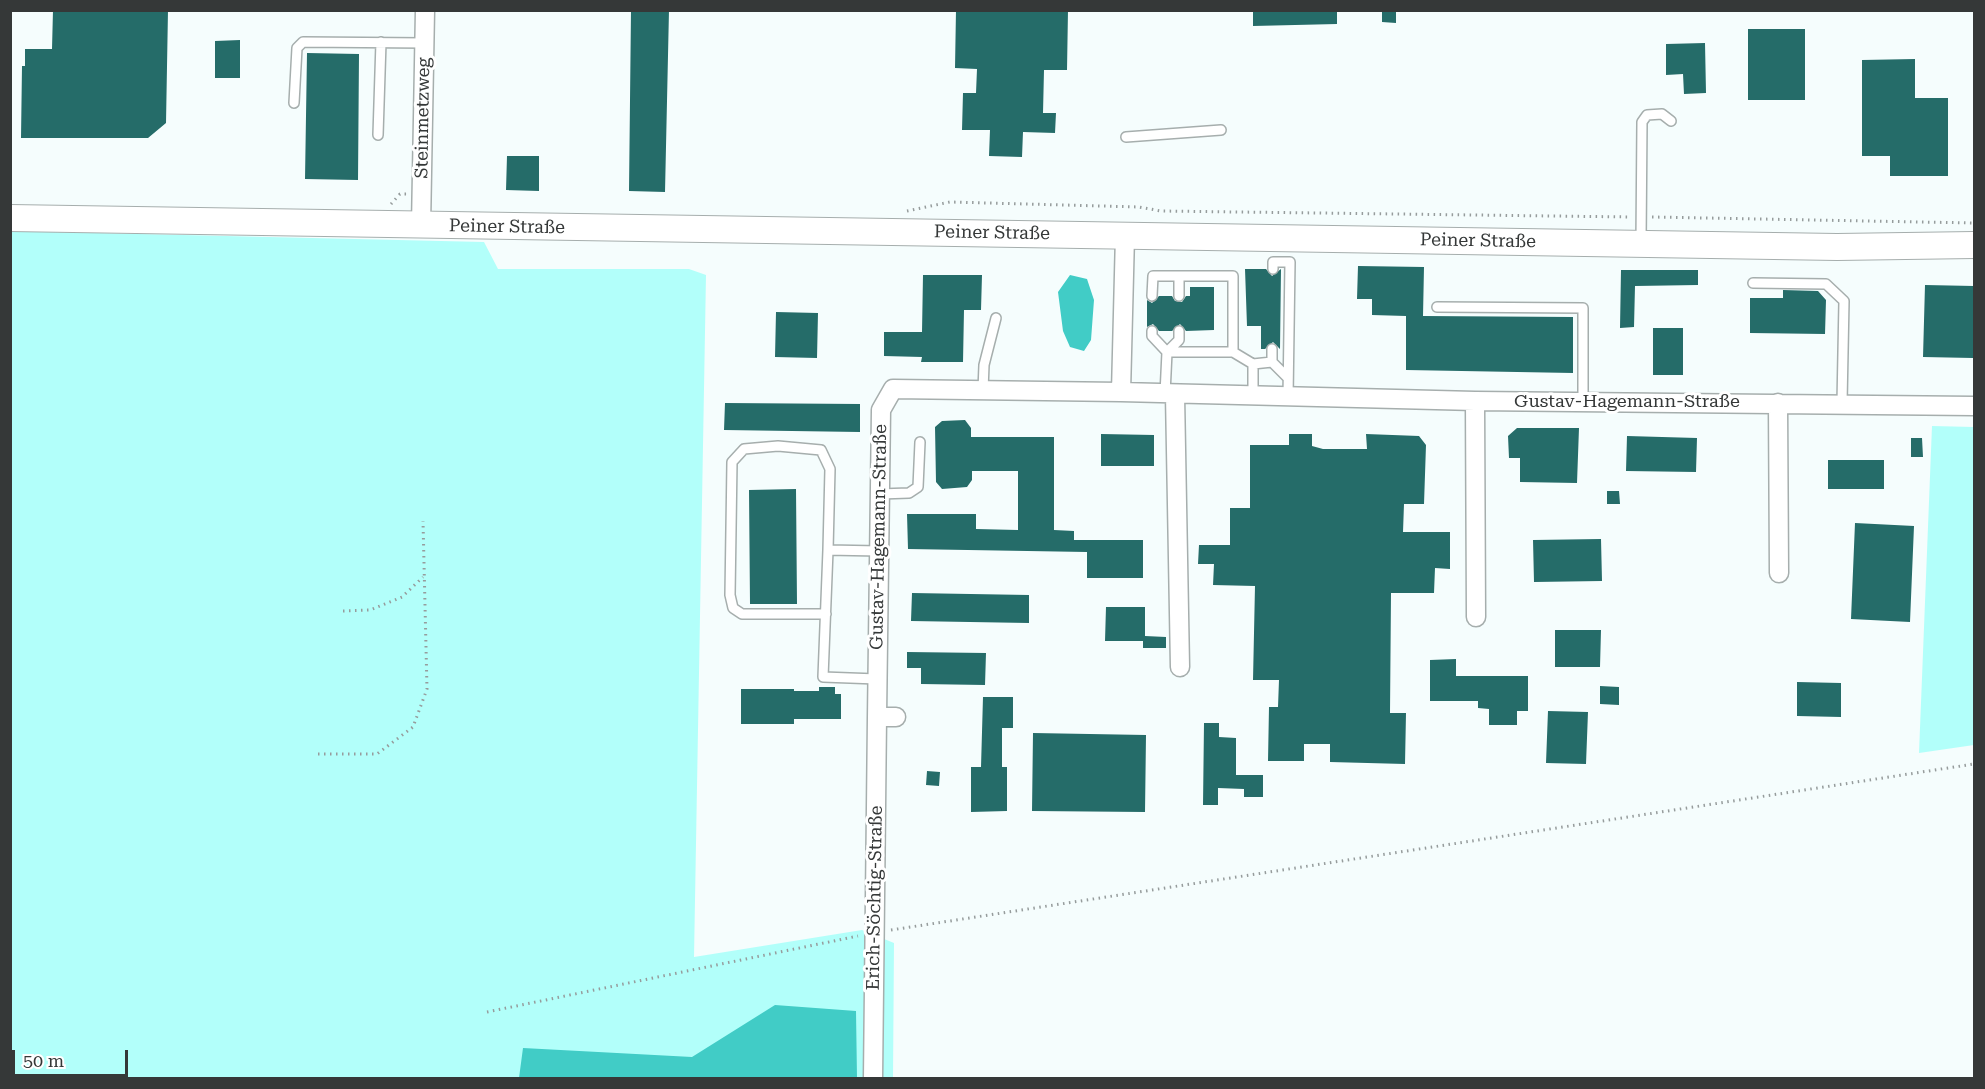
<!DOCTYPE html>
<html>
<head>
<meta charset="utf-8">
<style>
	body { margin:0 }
	#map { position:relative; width:1985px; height:1089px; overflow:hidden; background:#f5fdfd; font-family:"Roboto Serif",serif }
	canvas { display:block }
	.frame { position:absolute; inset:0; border:12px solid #353838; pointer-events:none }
	.scale { position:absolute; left:12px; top:1050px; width:116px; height:27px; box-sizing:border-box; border:3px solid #353838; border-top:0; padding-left:8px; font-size:18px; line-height:21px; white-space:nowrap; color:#353838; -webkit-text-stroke:4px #fff; paint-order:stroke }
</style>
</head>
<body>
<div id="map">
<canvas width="1985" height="1089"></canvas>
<div class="frame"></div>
<div class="scale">50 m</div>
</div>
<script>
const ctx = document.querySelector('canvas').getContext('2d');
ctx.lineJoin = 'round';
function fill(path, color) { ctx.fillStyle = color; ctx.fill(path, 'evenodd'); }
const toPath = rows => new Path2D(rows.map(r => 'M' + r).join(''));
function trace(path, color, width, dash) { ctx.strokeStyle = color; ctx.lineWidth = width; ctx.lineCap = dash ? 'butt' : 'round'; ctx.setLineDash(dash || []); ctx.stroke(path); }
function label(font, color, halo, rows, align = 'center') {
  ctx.font = font + ' "Roboto Serif",serif'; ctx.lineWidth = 6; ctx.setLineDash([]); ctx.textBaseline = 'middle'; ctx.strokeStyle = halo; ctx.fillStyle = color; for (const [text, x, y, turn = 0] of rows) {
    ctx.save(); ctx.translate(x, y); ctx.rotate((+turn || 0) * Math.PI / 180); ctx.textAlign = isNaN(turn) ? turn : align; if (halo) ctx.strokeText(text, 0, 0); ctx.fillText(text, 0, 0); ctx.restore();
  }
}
fill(toPath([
	[11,231,484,242,498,269,689,269,706,275,694,957,862,930,894,943,893,1078,11,1078],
	[1932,426,1974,427,1974,745,1919,753]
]), '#b2fffa');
fill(toPath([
	[1070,275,1087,279,1094,300,1091,340,1084,351,1070,347,1063,331,1058,292],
	[775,1005,856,1011,857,1078,519,1078,523,1048,692,1057]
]), '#41ccc6');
fill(toPath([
	[53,10,168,10,166,123,148,138,21,138,22,66,25,66,25,49,52,49],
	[631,10,669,10,665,192,629,191],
	[956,10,1068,10,1067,70,1044,70,1043,113,1056,113,1055,133,1023,132,1022,157,989,156,990,130,962,130,963,93,976,93,977,69,955,68],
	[1253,10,1337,10,1337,24,1253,26],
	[1382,10,1396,10,1396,23,1382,22],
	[1748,29,1805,29,1805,100,1748,100],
	[240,40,240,78,215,78,215,41],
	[1705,43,1706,93,1684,94,1683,74,1666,75,1666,44],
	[307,53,359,54,358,180,305,179],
	[1915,59,1915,98,1948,98,1948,176,1890,176,1890,156,1862,156,1862,60],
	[507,156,539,156,539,191,506,190],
	[1358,266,1424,267,1423,316,1573,317,1573,373,1406,370,1406,316,1372,315,1372,299,1357,299],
	[1245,269,1266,269,1272,276,1281,269,1280,349,1273,342,1265,349,1261,349,1261,326,1247,326],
	[1621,270,1698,270,1698,285,1635,286,1634,327,1620,328],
	[923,275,982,275,981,310,964,310,963,362,921,362,922,357,884,356,884,332,922,332],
	[1925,285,1974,286,1973,358,1923,357],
	[1190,287,1214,287,1214,330,1186,331,1180,324,1172,331,1159,331,1153,324,1147,327,1147,300,1152,303,1159,296,1172,296,1175,301,1182,302,1186,296,1190,296],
	[1783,290,1818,291,1826,300,1825,334,1750,333,1750,298,1783,298],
	[776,312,818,313,817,358,775,357],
	[1653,328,1683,328,1683,375,1653,375],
	[725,403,860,404,860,432,724,430],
	[965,420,971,428,971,437,1054,437,1054,530,1074,531,1074,540,1143,540,1143,578,1087,578,1087,552,908,549,907,514,976,514,976,529,1018,530,1018,471,972,471,972,480,967,487,942,489,936,482,935,427,942,421],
	[1517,428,1579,428,1577,483,1520,482,1520,458,1509,458,1508,436],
	[1101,434,1154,435,1154,466,1101,466],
	[1289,434,1312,434,1312,446,1323,449,1367,449,1366,434,1419,436,1426,445,1424,504,1404,504,1403,532,1450,532,1450,569,1435,568,1434,593,1391,593,1390,713,1406,713,1405,764,1330,762,1330,744,1304,744,1304,761,1268,761,1269,707,1278,707,1279,680,1253,680,1255,586,1213,585,1214,564,1198,564,1199,545,1230,545,1230,508,1250,508,1250,445,1289,445],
	[1627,436,1697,438,1696,472,1626,471],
	[1911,438,1922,438,1923,457,1911,457],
	[1828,460,1884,460,1884,489,1828,489],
	[796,489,797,604,750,604,749,490],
	[1607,491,1619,491,1620,504,1607,504],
	[1855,523,1914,526,1910,622,1851,619],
	[1601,539,1602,581,1534,582,1533,540],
	[912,593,1029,595,1029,623,911,621],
	[1106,607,1145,607,1145,636,1166,637,1166,648,1143,648,1143,641,1105,641],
	[1555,630,1601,630,1600,667,1555,667],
	[907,652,986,653,985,685,921,684,921,668,907,668],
	[1456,659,1456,676,1528,676,1528,711,1517,711,1517,725,1489,725,1489,709,1478,708,1478,701,1430,701,1430,660],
	[1797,682,1841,683,1841,717,1797,716],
	[1600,686,1619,687,1619,705,1600,704],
	[819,687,835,687,835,694,841,694,841,719,794,719,794,724,741,724,741,689,794,689,794,691,819,691],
	[983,697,1013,697,1013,728,1002,728,1002,767,1007,767,1007,811,971,812,971,767,981,767],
	[1548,711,1588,712,1586,764,1546,763],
	[1204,723,1219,723,1219,737,1236,738,1236,775,1263,775,1263,797,1244,797,1244,789,1218,788,1218,805,1203,805],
	[1033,733,1146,735,1145,812,1032,811],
	[927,771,940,772,939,786,926,785]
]), '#256c69');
const service = toPath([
	[294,103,297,48,303,42,425,43],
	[378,135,381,42],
	[1126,137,1221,130],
	[1641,242,1642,122,1647,115,1662,114,1671,121],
	[1273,269,1273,262,1290,262,1288,397],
	[1753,283,1826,284,1844,301,1842,403],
	[1152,296,1153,276,1233,276,1233,352,1253,364,1253,396],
	[1179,296,1179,276],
	[1437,307,1583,308,1583,402],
	[1152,331,1152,336,1167,352,1165,394],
	[1167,352,1233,352],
	[1167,352,1179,340,1179,331],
	[1272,362,1272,349],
	[1253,364,1272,362,1288,378],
	[983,390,984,365,996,318],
	[880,494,909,493,918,487,920,442],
	[826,614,742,614,733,608,730,595,732,462,744,449,778,446,821,450,830,469,828,550],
	[877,679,823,677,828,550,879,551]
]);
const minor = toPath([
	[421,226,425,10],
	[1121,392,1475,401,1974,406],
	[1175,395,1180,667],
	[1475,401,1476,617],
	[1778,403,1779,573],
	[896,717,877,717,881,410,893,389,1121,392,1125,235],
	[873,1078,877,717]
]);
const secondary = toPath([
	[10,218,1837,247,1974,245]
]);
trace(service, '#a6aead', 12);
trace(minor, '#a6aead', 21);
trace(secondary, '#a6aead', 28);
trace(toPath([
	[391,204,400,194,407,194],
	[907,211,950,202,1139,207,1161,211,1631,217],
	[1652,217,1974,223],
	[343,611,370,610,402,597,423,577],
	[318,754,377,754,413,727,427,689,423,521],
	[891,930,1974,764],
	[487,1012,858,936]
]), '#969c9c', 3, [1.5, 4.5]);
trace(service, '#fff', 9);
trace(minor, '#fff', 18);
trace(secondary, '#fff', 26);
label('18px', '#353838', '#fff', [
	["Steinmetzweg",423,118,-89],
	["Peiner Straße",507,227,1],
	["Peiner Straße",992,233,1],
	["Peiner Straße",1478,241,1],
	["Gustav-Hagemann-Straße",1627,402],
	["Gustav-Hagemann-Straße",879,537,-89],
	["Erich-Söchtig-Straße",875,898,-89]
]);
</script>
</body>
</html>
